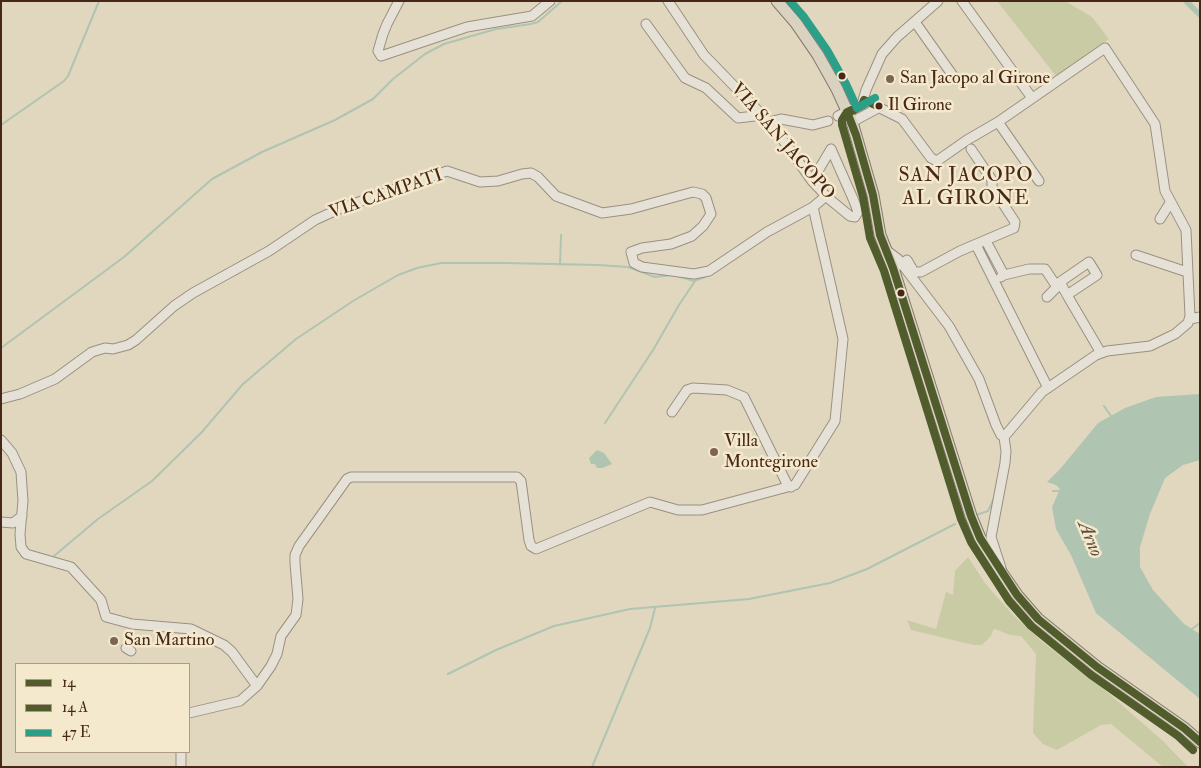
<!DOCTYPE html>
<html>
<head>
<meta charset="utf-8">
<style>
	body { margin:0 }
	#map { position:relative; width:1201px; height:768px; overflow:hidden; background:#e1d7bf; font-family:"IM FELL Double Pica",serif }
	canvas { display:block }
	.frame { position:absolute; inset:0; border:2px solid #472717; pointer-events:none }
	.legend { position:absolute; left:15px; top:663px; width:175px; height:90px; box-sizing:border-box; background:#f4e9cd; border:1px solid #af9b84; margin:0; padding:6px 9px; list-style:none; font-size:15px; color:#472717 }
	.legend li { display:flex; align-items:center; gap:10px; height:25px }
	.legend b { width:25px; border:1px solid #af9b84 }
</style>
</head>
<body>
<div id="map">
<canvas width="1201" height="768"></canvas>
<div class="frame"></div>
<ul class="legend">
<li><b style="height:6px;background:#515c2d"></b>14</li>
<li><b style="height:6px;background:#515c2d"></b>14 A</li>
<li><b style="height:6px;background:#2c9f88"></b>47 E</li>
</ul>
</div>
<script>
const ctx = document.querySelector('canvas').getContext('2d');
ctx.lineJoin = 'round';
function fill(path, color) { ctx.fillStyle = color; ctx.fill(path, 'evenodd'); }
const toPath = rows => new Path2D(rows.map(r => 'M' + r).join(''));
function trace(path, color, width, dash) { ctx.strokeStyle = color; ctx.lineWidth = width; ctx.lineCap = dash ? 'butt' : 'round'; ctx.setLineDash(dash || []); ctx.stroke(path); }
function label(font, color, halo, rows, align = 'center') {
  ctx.font = font + ' "IM FELL Double Pica",serif'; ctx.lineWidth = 5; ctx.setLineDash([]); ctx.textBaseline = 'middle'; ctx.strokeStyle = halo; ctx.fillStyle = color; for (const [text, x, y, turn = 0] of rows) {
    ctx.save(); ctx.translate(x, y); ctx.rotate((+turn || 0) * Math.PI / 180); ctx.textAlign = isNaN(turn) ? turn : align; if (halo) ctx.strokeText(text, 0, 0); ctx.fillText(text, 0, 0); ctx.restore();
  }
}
fill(toPath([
	[997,1,1065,1,1092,17,1109,39,1056,76],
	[968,557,985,583,1013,615,1041,641,1107,692,1163,741,1188,767,1163,767,1111,724,1101,725,1057,750,1043,744,1033,733,1036,654,1021,636,1010,635,995,629,993,630,991,636,982,645,974,645,911,630,907,620,936,629,946,592,953,595,955,571]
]), '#c9cba4');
fill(toPath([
	[1200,394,1200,460,1183,465,1165,478,1150,514,1140,547,1140,567,1153,590,1184,624,1200,634,1200,699,1096,613,1071,555,1056,529,1052,507,1060,489,1056,485,1047,482,1061,468,1098,423,1125,408,1156,397],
	[597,450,604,453,612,464,602,468,597,468,595,464,591,464,589,458]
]), '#afc4b1');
trace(toPath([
	[1,125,64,81,68,76,99,1],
	[560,265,561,235],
	[677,276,694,281,705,277],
	[1,348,124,257,212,179,262,152,335,120,373,99,393,79,425,54,444,44,496,29,531,24,538,22,562,1],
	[1104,406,1111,416],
	[605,423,653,350,679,305,695,281],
	[1053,491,1060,491],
	[976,515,988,511,995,496],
	[54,556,98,519,152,481,201,433,243,384,296,339,353,301,398,275,417,268,441,263,505,263,598,265,628,267,655,277,672,275],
	[1192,629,1200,623],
	[448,674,496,650,554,626,630,609,749,599,830,583,867,569,955,524],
	[592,767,650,628,655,608]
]), '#afc4b1', 2);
trace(toPath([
	[1186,1,1200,15]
]), '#afc4b1', 5.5);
const minor = toPath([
	[399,1,387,24,383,34,378,51,381,56,467,27,532,16,550,1],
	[668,1,704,55,769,122,789,148,812,181,828,198,850,216,855,217,858,212,854,201,831,149],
	[962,1,1032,98],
	[915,22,956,80],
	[646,24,685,78,706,88,738,118,763,115],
	[864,100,902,119,931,158,937,161,967,140,998,122,1105,48,1155,124,1165,191,1186,230,1190,316,1188,323,1175,334,1150,346,1107,351,1096,355,1042,392,1004,437],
	[838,116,862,104,866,90,882,54,897,37,938,1],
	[769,122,781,119,813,125,828,121],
	[852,122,880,107],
	[998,122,1039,181],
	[815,176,831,149],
	[1160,219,1170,203],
	[986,241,1004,275,1001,277],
	[976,245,1048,388],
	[886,250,898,259,949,326,979,379,996,425,1001,435,1004,437,1006,451,1005,463,991,537,1001,568],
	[1136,255,1187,272],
	[897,266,907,260,914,272,921,272,960,251,1014,228,1015,222,992,187,992,180,971,149],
	[1004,275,1029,269,1045,269,1057,287,1047,297],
	[1067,295,1060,282,1089,262,1097,275,1067,295,1101,353],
	[1190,319,1200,317],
	[1,399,20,394,55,379,92,352,105,348,113,349,128,345,136,340,174,306,193,293,269,251,315,220,339,209,447,171,480,182,498,181,522,174,531,173,538,177,556,196,602,213,631,209,693,192,702,194,706,198,711,214,703,226,692,236,671,244,642,248,631,252,634,263,642,267,694,274,709,271,767,232,813,207,826,196],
	[672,412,687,390,693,388,727,390,744,397,787,484,791,487],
	[1,440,12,453,21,472,23,501,20,534,21,547,26,554,71,567,101,600,106,617,132,624,191,629,224,645,232,652,257,686],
	[1,522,13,523,22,516],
	[126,648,131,651],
	[189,713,240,701,257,686,271,666,277,654,281,636,296,615,298,599,295,563,295,555,299,546,347,479,351,477,517,477,521,481,529,540,531,546,536,549,650,502,678,510,702,510,795,485,835,421,843,339,813,207],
	[181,767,181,752]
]);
const major = toPath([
	[777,1,796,23,818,55,837,89,852,122,873,195,880,235,893,268,971,516,980,538,990,556,1017,595,1038,619,1097,667,1184,728,1200,742]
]);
trace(minor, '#9a9081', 11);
trace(major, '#84796b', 13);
trace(minor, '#e6e1d6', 9);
trace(major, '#dad2c1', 11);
trace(toPath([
	[880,107,864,100,862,105,847,112,856,135,873,195,880,235,893,268,971,516,980,538,1017,595,1038,619,1097,667,1184,728,1200,742]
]), '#515c2d', 8);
trace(toPath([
	[864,104,845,115,842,120,842,125,863,197,870,238,884,271,961,519,971,542,1009,601,1031,626,1091,675,1178,736,1193,750]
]), '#515c2d', 8);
trace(toPath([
	[790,1,804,17,827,50,846,84,857,108,875,98]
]), '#2c9f88', 8);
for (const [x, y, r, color] of [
	[842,76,4.5,"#472717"],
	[890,79,5,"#7d6552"],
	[879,106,4.5,"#472717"],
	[901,293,4.5,"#472717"],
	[714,452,5,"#7d6552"],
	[114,641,5,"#7d6552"]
]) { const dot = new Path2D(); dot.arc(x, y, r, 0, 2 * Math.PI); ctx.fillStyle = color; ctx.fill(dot); trace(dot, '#f4e9cd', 2); }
label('17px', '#472717', '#f4e9cd', [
	["Il Girone",888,106]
], 'left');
label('18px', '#472717', '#f4e9cd', [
	["San Jacopo al Girone",900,79],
	["Villa",724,442],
	["Montegirone",724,463],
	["San Martino",124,641]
], 'left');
label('18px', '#472717', '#f4e9cd', [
	["VIA SAN JACOPO",782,142,49],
	["VIA CAMPATI",386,195,-19]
]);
label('italic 19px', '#5c4c3c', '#f4e9cd', [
	["Arno",1089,539,67]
]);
ctx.letterSpacing = '1px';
label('20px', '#472717', '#f4e9cd', [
	["SAN JACOPO",966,177],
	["AL GIRONE",966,200]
]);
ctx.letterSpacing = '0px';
</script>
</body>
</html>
